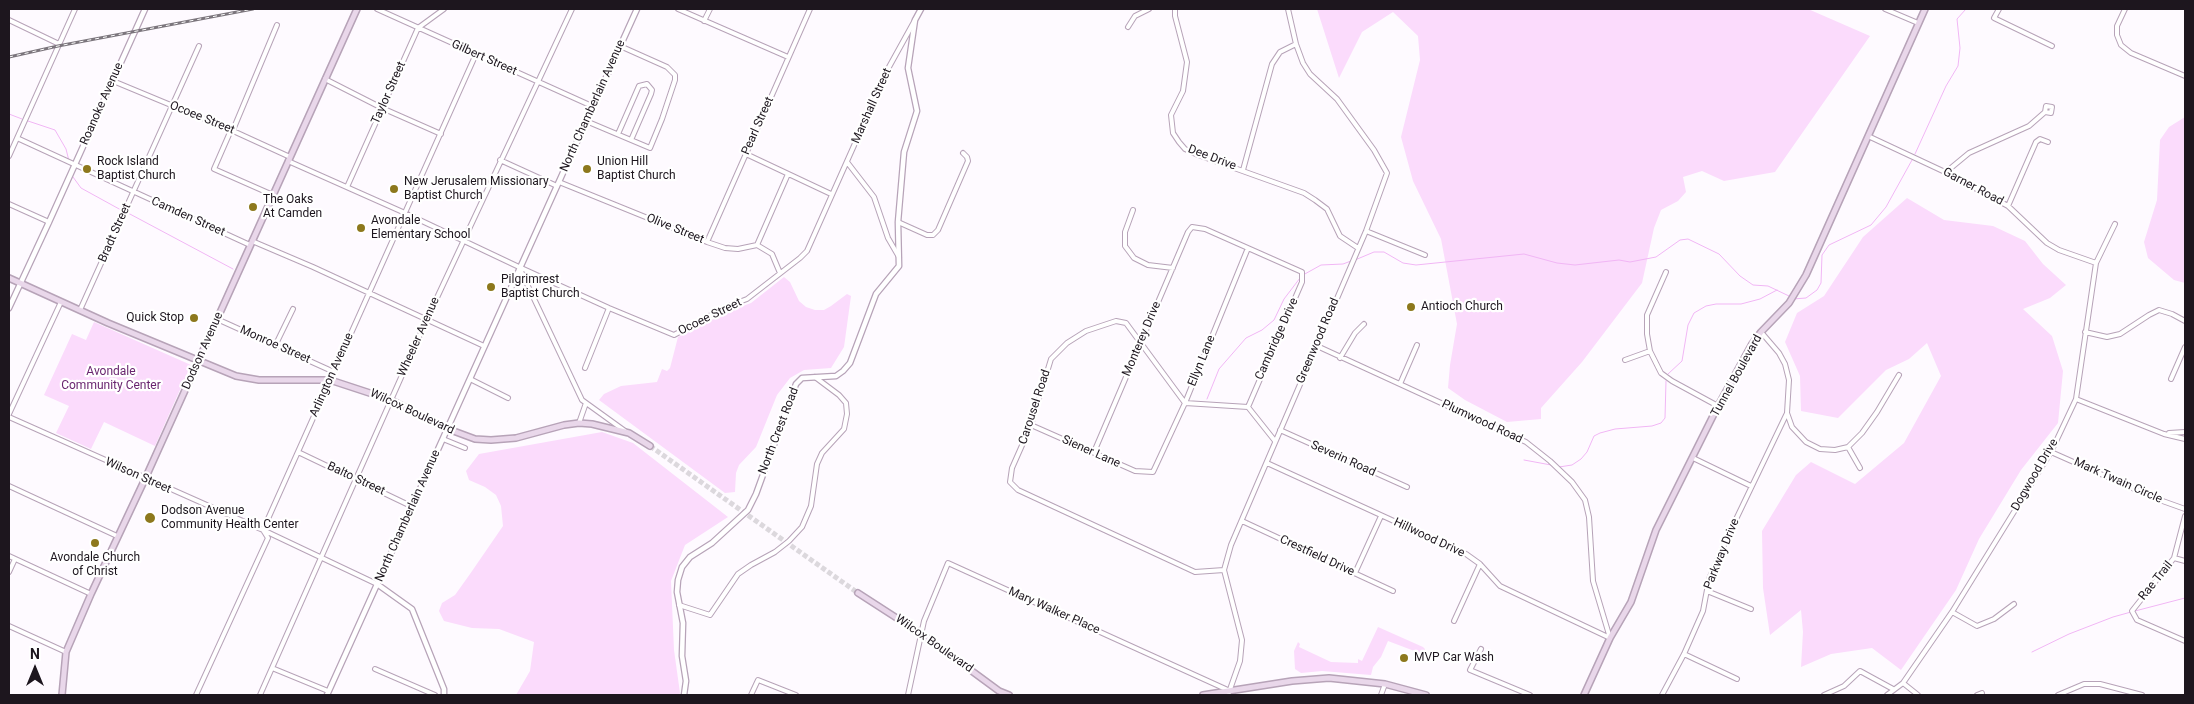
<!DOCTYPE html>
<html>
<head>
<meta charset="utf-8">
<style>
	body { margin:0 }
	#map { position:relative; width:2194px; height:704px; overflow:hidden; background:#fefaff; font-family:Roboto,sans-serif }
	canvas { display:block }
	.frame { position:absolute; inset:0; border:10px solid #1d161e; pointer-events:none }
	.north { position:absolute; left:10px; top:644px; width:50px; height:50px; -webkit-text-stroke:4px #fff; paint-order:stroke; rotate:0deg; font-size:14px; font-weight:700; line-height:20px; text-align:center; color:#1d161e }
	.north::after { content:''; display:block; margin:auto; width:18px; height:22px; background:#1d161e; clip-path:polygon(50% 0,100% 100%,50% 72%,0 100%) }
</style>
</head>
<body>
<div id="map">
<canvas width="2194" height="704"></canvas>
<div class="frame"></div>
<div class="north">N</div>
</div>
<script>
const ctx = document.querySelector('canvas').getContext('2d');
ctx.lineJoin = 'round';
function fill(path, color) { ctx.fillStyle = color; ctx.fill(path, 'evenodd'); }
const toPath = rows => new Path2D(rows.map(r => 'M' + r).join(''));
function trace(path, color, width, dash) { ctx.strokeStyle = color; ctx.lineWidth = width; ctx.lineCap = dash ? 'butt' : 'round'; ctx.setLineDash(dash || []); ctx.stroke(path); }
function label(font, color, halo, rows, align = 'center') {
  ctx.font = font + ' Roboto,sans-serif'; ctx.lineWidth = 4.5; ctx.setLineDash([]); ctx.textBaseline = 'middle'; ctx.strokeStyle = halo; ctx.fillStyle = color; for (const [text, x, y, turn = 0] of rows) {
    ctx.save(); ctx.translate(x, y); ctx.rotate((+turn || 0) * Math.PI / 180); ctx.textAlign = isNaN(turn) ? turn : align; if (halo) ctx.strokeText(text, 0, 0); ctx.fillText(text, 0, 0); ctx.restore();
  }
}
fill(toPath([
	[1317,9,1808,9,1870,36,1775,172,1724,181,1702,171,1683,177,1686,192,1678,201,1661,210,1654,228,1642,283,1582,362,1541,408,1541,419,1507,422,1465,400,1448,388,1450,365,1457,324,1441,239,1413,181,1401,137,1420,60,1418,36,1393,12,1362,32,1339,78],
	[2185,117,2185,283,2174,280,2148,258,2144,242,2157,200,2160,140,2169,127],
	[1907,198,1944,220,1993,226,2025,241,2043,264,2066,285,2050,298,2023,309,2052,336,2063,371,2058,423,2021,470,1979,539,1956,590,1901,670,1872,648,1831,654,1801,667,1803,632,1801,610,1770,635,1763,588,1762,531,1796,475,1811,462,1855,484,1904,443,1941,376,1927,343,1909,359,1886,370,1838,418,1801,411,1800,376,1785,342,1797,313,1824,296,1863,237],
	[784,277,790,282,799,301,806,307,815,310,824,310,831,306,847,294,851,296,844,347,831,368,804,370,790,378,777,395,756,447,739,465,736,473,735,492,725,493,599,400,604,394,621,386,657,382,662,369,667,371,670,368,678,337,727,312,751,303],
	[94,322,191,365,155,446,104,422,91,449,56,433,69,406,44,395,72,334,86,340],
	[602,432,633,443,728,517,685,545,671,581,674,650,680,693,679,695,516,695,530,671,534,642,499,629,472,628,444,621,439,611,442,603,455,595,470,574,503,526,501,506,496,495,485,487,469,480,466,471,479,454],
	[1378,627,1423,647,1425,649,1426,656,1423,659,1417,652,1388,641,1381,657,1373,667,1371,675,1322,671,1301,673,1295,669,1294,651,1298,642,1300,644,1299,647,1331,662,1358,663,1358,659,1362,661]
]), '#fbdbfc');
trace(toPath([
	[9,114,22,119],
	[28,121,55,130,66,149,69,161],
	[1915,154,1946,86,1958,66,1960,48,1957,19,1966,9],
	[73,177,81,188,121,210],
	[128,213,233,269],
	[1355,260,1374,252,1384,252,1403,263,1416,265,1524,254,1557,263,1575,265,1619,260,1630,262,1656,257,1680,240,1688,239,1719,254,1740,276,1753,285,1768,286,1789,296],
	[1303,275,1321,265,1343,264,1351,261],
	[1793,299,1806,298,1817,290,1821,283,1822,255,1829,245,1871,225,1886,207,1912,160],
	[1668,374,1682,361,1688,325,1694,313,1706,306,1716,304,1741,304,1760,299,1777,290],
	[1207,399,1219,369,1246,338,1262,330,1274,320,1284,299,1300,278],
	[1524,460,1551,465],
	[1559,467,1572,465,1581,459,1587,452,1594,436,1600,433,1615,429,1652,426,1661,423,1665,418,1666,381],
	[2135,611,2185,598],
	[2032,652,2069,634,2113,617,2131,612]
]), '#f1b6f5', 1);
trace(toPath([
	[650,446,858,593]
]), '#dcd8dd', 5, [5, 2.5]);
const minor = toPath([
	[377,9,592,106],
	[678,9,788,57],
	[1175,9,1175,16,1187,62,1183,91,1171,115,1173,133,1179,142,1185,149,1198,155,1304,193,1315,200,1327,209,1340,236,1358,248],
	[1885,9,1918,23],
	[1999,9,1994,18,2052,46],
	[2125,9,2117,26,2117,35,2121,45,2131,53,2185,76],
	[9,20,59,44],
	[704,21,710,9],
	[1128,27,1135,16,1149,9],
	[325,79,382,108,441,134],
	[113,81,231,130,290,157],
	[586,121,650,148,662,119,675,80,675,75,667,67,620,46],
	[231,130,214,169,273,195],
	[233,130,277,25],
	[618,134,639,86,647,84,652,90,651,94,631,140],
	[1868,136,1945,172,2008,206,2047,243,2059,250,2096,263],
	[17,138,250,245],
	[746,154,831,194],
	[9,156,75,9],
	[500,160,557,186],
	[288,161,405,213,519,267,582,400,625,431],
	[847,162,874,197,888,238,899,257],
	[1243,170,1272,64,1280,52,1296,44],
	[1946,172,1969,153,2029,126,2045,112,2046,106,2052,107,2051,113,2045,112],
	[559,182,707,242,725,248,738,249,757,245,772,254,780,273],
	[347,187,418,28,444,9],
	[9,204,49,222],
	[2008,206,2036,142,2040,139,2048,142],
	[1133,210,1125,232,1125,246,1134,258,1148,265,1173,268],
	[898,222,927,235,933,235,938,230,968,161,967,157,963,153],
	[1366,231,1425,255],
	[252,241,313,267,484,346],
	[707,242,810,9],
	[757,245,788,174],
	[519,267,609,308,674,335,726,307,747,299,800,258,807,251,889,67,915,20],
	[1666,272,1647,315,1647,334,1650,351,1661,373,1672,381,1718,406],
	[80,310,199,46],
	[217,319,334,372],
	[1761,332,1779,353,1785,364,1789,380,1787,413,1792,427,1806,442,1820,449,1835,450,1848,447,1862,433,1877,412,1899,375],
	[2085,332,2107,337,2120,334,2149,315,2159,310,2172,314,2185,321],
	[275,346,293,309],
	[1317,346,1526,442,1550,461,1572,482,1585,500,1589,517,1593,581,1610,638],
	[1340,358,1355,333,1364,324],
	[1625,360,1650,351],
	[585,368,609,308],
	[470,379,508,398],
	[2171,379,2185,347],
	[1400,384,1417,345],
	[2076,399,2164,434,2185,439],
	[9,414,61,302],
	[9,417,263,530,377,584],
	[579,423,586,403],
	[1031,425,1135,471,1153,472,1185,403,1248,248],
	[1280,430,1407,487],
	[2169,433,2185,432],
	[443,439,465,448],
	[1848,447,1860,468],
	[298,452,413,507],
	[1094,452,1188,232,1192,227,1205,229,1302,272,1302,282,1248,407],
	[2051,452,2157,499,2185,509],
	[1693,458,1751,486],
	[1267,463,1466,554,1480,564,1500,586,1610,638],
	[9,486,117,536],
	[2185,516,2174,558,2132,611,2137,620,2185,641],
	[1242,521,1393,591],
	[9,556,91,594],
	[2174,558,2185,561],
	[1224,570,1195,572,1018,490,1010,482,1012,468,1031,425,1051,359,1067,343,1086,331,1116,321,1126,323,1185,403,1248,407,1275,441],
	[9,572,15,559],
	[1355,573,1381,516],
	[1707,591,1751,609],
	[679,605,710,615,738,574,751,565,775,552,789,541,802,527,811,506,817,464,822,453,844,429,847,414,846,403,839,395,815,377],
	[1952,612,1977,626,1994,619,2014,604],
	[1454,621,1480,564],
	[9,626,66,652],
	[1481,649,1470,670,1530,695],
	[1684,654,1737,679],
	[272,668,328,691],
	[375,669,435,695],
	[1903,683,1918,695],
	[196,695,268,538,263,530,476,54],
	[260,695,427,319,572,9],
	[751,695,758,680,796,695],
	[908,695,924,621,948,563,1230,691],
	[1228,695,1240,661,1242,640,1224,570,1231,545,1366,231,1387,173,1374,150,1337,99,1310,74,1303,63,1296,44,1288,9],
	[1381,695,1385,684],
	[1662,695,1684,654,1703,611,1709,579,1727,538,1787,413],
	[1824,695,1844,686,1860,671,1893,689],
	[1887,695,1903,683,1952,612,2051,452,2076,399,2096,263,2115,224],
	[1977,695,1982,693],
	[2058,695,2084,684,2100,684,2142,695]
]);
const tertiary = toPath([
	[9,308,49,222,145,9],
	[377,584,412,609,444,689,444,695],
	[327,695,637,9],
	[684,695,686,681,682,656,683,623,677,592,678,580,682,567,690,557,712,543,748,510,756,494,796,384,802,378,836,376,843,371,850,363,876,294,899,266,898,222,904,152,917,111,908,68,915,20,921,9]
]);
const secondary = toPath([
	[9,278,108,323,236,376,259,380,330,380,391,400,448,429,475,439,491,440,516,438,564,425,579,423,592,424,629,433,650,446],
	[858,593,923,635,999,691,1009,695],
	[62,695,66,652,91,594,145,479,357,9],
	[1203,695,1292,681,1329,678,1385,684,1426,695],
	[1584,695,1610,638,1631,602,1656,530,1718,406,1752,344,1761,332,1789,303,1806,275,1925,9]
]);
trace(minor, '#b7a3b8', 6);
trace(tertiary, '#b7a3b8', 7);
trace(secondary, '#b7a3b8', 8);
trace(minor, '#fff', 4);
trace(tertiary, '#fff', 4.5);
trace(secondary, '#e9d7ea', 5);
const rail = toPath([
	[9,57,58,46,253,9]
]);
trace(rail, '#7b757c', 3);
trace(rail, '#fff', 1, [4]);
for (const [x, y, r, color] of [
	[87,169,5,"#8d781d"],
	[587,169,5,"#8d781d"],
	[394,189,5,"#8d781d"],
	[253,207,5,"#8d781d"],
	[361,228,5,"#8d781d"],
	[491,287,5,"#8d781d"],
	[1411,307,5,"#8d781d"],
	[194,318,5,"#8d781d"],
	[150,518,6,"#8d781d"],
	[95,543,5,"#8d781d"],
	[1404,658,5,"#8d781d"]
]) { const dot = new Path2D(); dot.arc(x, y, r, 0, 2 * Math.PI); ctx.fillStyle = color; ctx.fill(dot); trace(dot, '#fff', 2); }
label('12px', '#1d161e', '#fff', [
	["Gilbert Street",484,58,24],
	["Taylor Street",389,93,-66],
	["Roanoke Avenue",102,104,-66],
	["North Chamberlain Avenue",593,106,-66],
	["Marshall Street",872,106,-66],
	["Ocoee Street",202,118,22],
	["Pearl Street",758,126,-66],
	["Dee Drive",1212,158,21],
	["Garner Road",1973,187,28],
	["Camden Street",188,217,24],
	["Olive Street",675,229,22],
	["Bradt Street",115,233,-66],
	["Ocoee Street",710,317,-26],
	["Wheeler Avenue",419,337,-66],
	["Monterey Drive",1142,339,-67],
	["Cambridge Drive",1277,339,-66],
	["Greenwood Road",1318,341,-67],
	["Monroe Street",275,345,24],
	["Dodson Avenue",203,351,-66],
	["Ellyn Lane",1202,361,-68],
	["Arlington Avenue",332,375,-66],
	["Tunnel Boulevard",1737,376,-61],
	["Carousel Road",1035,407,-72],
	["Wilcox Boulevard",412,412,25],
	["Plumwood Road",1482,422,25],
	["North Crest Road",779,431,-69],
	["Siener Lane",1091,452,24],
	["Severin Road",1343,459,24],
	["Dogwood Drive",2035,475,-60],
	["Wilson Street",138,476,24],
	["Balto Street",356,479,25],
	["Mark Twain Circle",2118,481,24],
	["North Chamberlain Avenue",408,516,-66],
	["Hillwood Drive",1429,538,25],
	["Parkway Drive",1722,554,-68],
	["Crestfield Drive",1317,556,25],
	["Rae Trail",2156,581,-51],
	["Mary Walker Place",1054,611,24],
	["Wilcox Boulevard",934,644,35]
]);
label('12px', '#1d161e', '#fff', [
	["Rock Island",97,162],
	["Baptist Church",97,176],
	["Union Hill",597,162],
	["Baptist Church",597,176],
	["New Jerusalem Missionary",404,182],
	["Baptist Church",404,196],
	["The Oaks",263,200],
	["At Camden",263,214],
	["Avondale",371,221],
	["Elementary School",371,235],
	["Pilgrimrest",501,280],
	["Baptist Church",501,294],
	["Antioch Church",1421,307],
	["Quick Stop",184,318,"right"],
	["Dodson Avenue",161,511],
	["Community Health Center",161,525],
	["Avondale Church",95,558,"center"],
	["of Christ",95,572,"center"],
	["MVP Car Wash",1414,658]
], 'left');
label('12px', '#69256f', '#fff', [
	["Avondale",111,372],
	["Community Center",111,386]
]);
</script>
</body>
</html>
